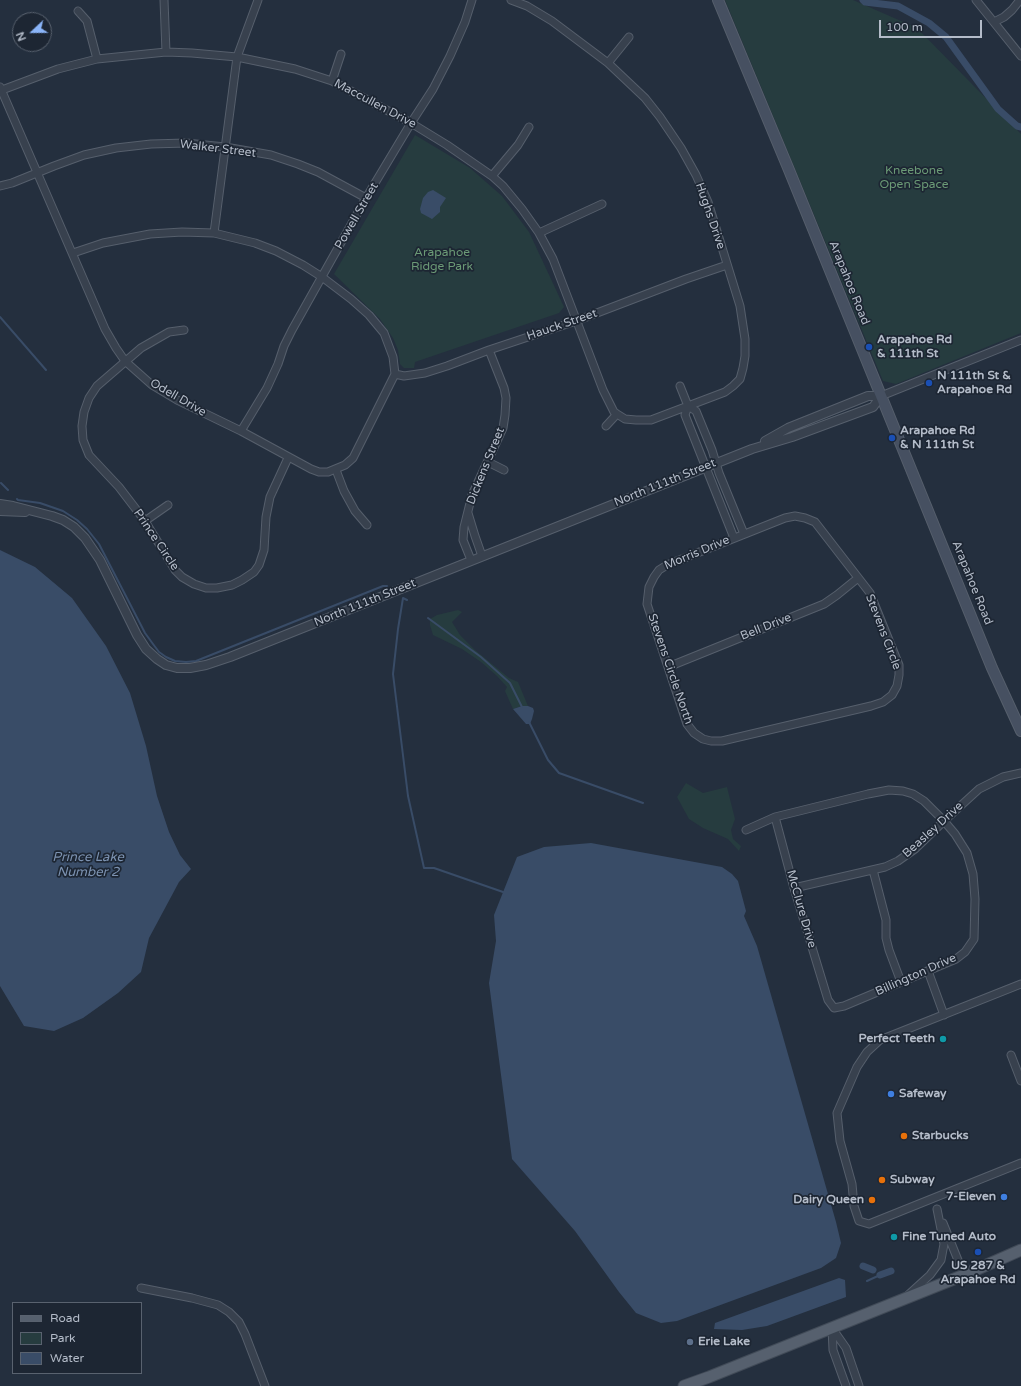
<!DOCTYPE html>
<html>
<head>
<meta charset="utf-8">
<style>
	body { margin:0 }
	#map { position:relative; width:1021px; height:1386px; overflow:hidden; background:#242f3e; font-family:"Varela Round",sans-serif }
	canvas { display:block }
	.legend { position:absolute; left:12px; top:1302px; width:130px; height:72px; box-sizing:border-box; background:#1d2633; border:1px solid #59626f; margin:0; padding:5px 7px; list-style:none; font-size:12px; color:#b4bcc9 }
	.legend li { display:flex; align-items:center; gap:8px; height:20px }
	.legend b { width:20px; border:1px solid #59626f }
	.north { position:absolute; left:12px; top:12px; width:40px; height:40px; box-sizing:border-box; background:#1d2633; border:1px solid #59626f; border-radius:50%; rotate:248deg; font-size:11px; font-weight:700; line-height:16px; text-align:center; color:#b4bcc9 }
	.north::after { content:''; display:block; margin:auto; width:14px; height:18px; background:#8ab4f8; clip-path:polygon(50% 0,100% 100%,50% 72%,0 100%) }
	.scale { position:absolute; left:879px; top:20px; width:103px; height:18px; box-sizing:border-box; border:2px solid #b4bcc9; border-top:0; padding-left:5px; font-size:12px; line-height:14px; white-space:nowrap; color:#b4bcc9; -webkit-text-stroke:3px #1d2633; paint-order:stroke }
</style>
</head>
<body>
<div id="map">
<canvas width="1021" height="1386"></canvas>
<ul class="legend">
<li><b style="height:5px;background:#56606e"></b>Road</li>
<li><b style="height:11px;background:#263c3f"></b>Park</li>
<li><b style="height:11px;background:#394c67"></b>Water</li>
</ul>
<div class="north">N</div>
<div class="scale">100 m</div>
</div>
<script>
const ctx = document.querySelector('canvas').getContext('2d');
ctx.lineJoin = 'round';
function fill(path, color) { ctx.fillStyle = color; ctx.fill(path, 'evenodd'); }
const toPath = rows => new Path2D(rows.map(r => 'M' + r).join(''));
function trace(path, color, width, dash) { ctx.strokeStyle = color; ctx.lineWidth = width; ctx.lineCap = dash ? 'butt' : 'round'; ctx.setLineDash(dash || []); ctx.stroke(path); }
function label(font, color, halo, rows, align = 'center') {
  ctx.font = font + ' "Varela Round",sans-serif'; ctx.lineWidth = 3.5; ctx.setLineDash([]); ctx.textBaseline = 'middle'; ctx.strokeStyle = halo; ctx.fillStyle = color; for (const [text, x, y, turn = 0] of rows) {
    ctx.save(); ctx.translate(x, y); ctx.rotate((+turn || 0) * Math.PI / 180); ctx.textAlign = isNaN(turn) ? turn : align; if (halo) ctx.strokeText(text, 0, 0); ctx.fillText(text, 0, 0); ctx.restore();
  }
}
fill(toPath([
	[725,0,853,0,917,28,1021,134,1021,333,896,384,883,381],
	[415,135,470,168,502,196,529,232,564,307,559,313,415,362,414,368,404,368,400,364,398,350,393,338,380,319,334,274],
	[458,610,462,612,452,622,460,635,475,650,509,678,518,682,528,706,522,706,513,709,505,691,507,687,497,676,481,662,462,649,433,635,430,625,430,619,437,615],
	[686,783,703,793,727,787,735,819,731,830,733,839,741,846,739,851,728,839,703,828,689,819,677,797]
]), '#263c3f');
fill(toPath([
	[433,190,446,198,440,207,440,212,432,219,421,213,420,209,423,198,428,192],
	[0,550,35,567,72,598,106,646,130,693,146,746,157,796,169,832,180,855,191,869,179,882,149,938,141,972,118,993,83,1018,54,1031,24,1026,0,986],
	[522,706,528,706,533,708,534,711,532,719,530,724,526,724,513,709],
	[591,843,722,867,732,874,738,881,746,911,744,916,757,946,836,1222,841,1243,836,1258,821,1268,677,1321,661,1323,636,1313,619,1292,575,1231,512,1159,489,983,496,941,494,915,517,857,544,847],
	[839,1278,845,1280,846,1297,767,1326,742,1330,714,1329,715,1323]
]), '#394c67');
trace(toPath([
	[0,317,46,370],
	[1,483,8,490],
	[17,499,18,500,40,503,63,511,77,520,87,529,99,544,145,633,153,644,159,652,166,657,175,661,186,662,196,661,383,586,387,586],
	[407,600,403,598,398,629,393,674,408,796,424,868,434,868,503,892],
	[428,618,481,657,510,683,522,707],
	[529,722,548,760,559,773,643,803],
	[867,1281,880,1275]
]), '#394c67', 2);
trace(toPath([
	[863,0,865,2,898,6,929,23,946,37,998,109,1017,126,1021,127],
	[863,1266,873,1270],
	[880,1275,891,1271]
]), '#394c67', 7);
const minor = toPath([
	[164,0,166,52],
	[976,0,1021,56],
	[78,11,87,21,97,59],
	[994,22,1004,17,1012,10,1020,0],
	[608,63,629,37],
	[332,81,341,54],
	[0,87,105,329,116,348,125,361,152,385,177,400,241,431,311,469,319,472,328,472,345,465,353,458,395,374,393,357,384,333,369,315,351,299,322,277,303,265,276,251,255,243,214,233,182,232,150,234,103,243,73,253],
	[2,90,58,69,97,59,166,52,192,53,237,57,295,69,332,81,411,123,447,145,492,176,503,186,522,209,539,233,553,259,603,390,614,412,617,414,625,419,636,420,651,420,725,392,733,386,740,379,743,368,745,356,745,339,740,306,708,202,696,175,681,148,660,117,645,98,608,63,552,21,527,6,511,0],
	[492,176,518,145,529,127],
	[0,186,12,183,54,166,84,155,116,148,151,144,186,143,225,147,271,155,298,164,318,172,366,198],
	[214,233,237,57,258,0],
	[539,233,602,204],
	[184,330,169,332,141,348,97,386,89,398,84,412,82,426,83,440,89,455,119,487,145,521,175,570,182,577,194,584,206,588,217,588,232,585,242,580,254,572,259,565,264,550,266,517,270,497,288,458],
	[395,374,404,376,425,373,447,366,489,350,576,321,686,279,727,265],
	[680,386,688,406,685,415,734,538],
	[881,396,1021,340],
	[688,406,696,411,712,450,719,473,744,534],
	[606,426,617,414],
	[241,431,267,388,278,364,284,346,292,330,366,198,411,123,433,89,450,56,465,22,472,0],
	[488,462,504,470],
	[336,470,344,491,355,511,367,525],
	[468,513,475,536,482,556],
	[795,516,805,518,815,522,870,593,899,665,899,675,897,686,892,695,883,702,871,706,722,741,711,741,703,739,694,733,687,724,647,604,649,587,654,577,659,570,667,565,785,518,795,516],
	[145,521,168,505],
	[471,560,463,540,464,527,472,495,503,428,505,415,506,398,504,388,489,350],
	[668,667,824,604,837,595,858,578],
	[746,830,775,817,868,794,889,790,903,791,913,794,924,801,944,821,955,834,967,853,973,874,975,899,974,939,965,952,956,959,844,1006,834,1008,828,1000,794,888,775,817],
	[873,870,886,920,886,938,889,950,901,982],
	[794,888,885,867,898,861,915,849,944,821,979,789,1003,777,1021,773],
	[928,971,944,1015],
	[1021,984,880,1040,867,1052,857,1067,837,1113,840,1141,852,1184,854,1206,859,1221,869,1224,1021,1163],
	[1011,1055,1021,1081],
	[943,1223,964,1275],
	[141,1288,192,1298,218,1305,229,1312,239,1322,245,1334,265,1386],
	[908,1295,930,1275,941,1260,944,1244,937,1209],
	[832,1328,846,1348,859,1386],
	[832,1328,833,1350,846,1386]
]);
const tertiary = toPath([
	[765,441,788,428,868,396,881,396],
	[0,504,13,506,52,516,63,520,74,527,85,538,100,560,137,635,146,649,157,659,166,665,177,668,190,668,206,665,230,657,752,449,792,437,873,407,881,396],
	[0,511,25,512]
]);
const secondary = toPath([
	[718,0,789,170,992,668,1021,731]
]);
const primary = toPath([
	[684,1386,709,1377,964,1275,1021,1250]
]);
trace(minor, '#565f6c', 9);
trace(tertiary, '#565f6c', 10);
trace(secondary, '#565f6c', 12);
trace(primary, '#414a57', 13);
trace(minor, '#38414e', 7);
trace(tertiary, '#38414e', 8);
trace(secondary, '#465061', 10);
trace(primary, '#56606e', 11);
for (const [x, y, r, color] of [
	[869,347,4,"#1a4fb4"],
	[929,383,4,"#1a4fb4"],
	[892,438,4,"#1a4fb4"],
	[943,1039,4,"#0f9aa8"],
	[891,1094,4,"#3f7fe0"],
	[904,1136,4,"#e8710a"],
	[882,1180,4,"#e8710a"],
	[1004,1197,4,"#3f7fe0"],
	[872,1200,4,"#e8710a"],
	[894,1237,4,"#0f9aa8"],
	[978,1252,4,"#1a4fb4"],
	[690,1342,4,"#5c6f8a"]
]) { const dot = new Path2D(); dot.arc(x, y, r, 0, 2 * Math.PI); ctx.fillStyle = color; ctx.fill(dot); trace(dot, '#1d2633', 1.5); }
label('12px', '#b4bcc9', '#1d2633', [
	["Maccullen Drive",375,104,28],
	["Walker Street",218,149,7],
	["Powell Street",357,216,-60],
	["Hughs Drive",710,216,71],
	["Arapahoe Road",849,283,68],
	["Hauck Street",562,325,-19],
	["Odell Drive",178,398,30],
	["Dickens Street",486,466,-68],
	["North 111th Street",665,483,-22],
	["Prince Circle",156,540,56],
	["Morris Drive",697,553,-23],
	["Arapahoe Road",972,583,68],
	["North 111th Street",365,603,-22],
	["Bell Drive",766,627,-22],
	["Stevens Circle",883,632,69],
	["Stevens Circle North",670,669,71],
	["Beasley Drive",933,830,-42],
	["McClure Drive",801,909,74],
	["Billington Drive",916,975,-24]
]);
label('12px', '#6b9a76', '#1d2633', [
	["Kneebone",914,171],
	["Open Space",914,185],
	["Arapahoe",442,253],
	["Ridge Park",442,267]
]);
label('bold 12px', '#b4bcc9', '#1d2633', [
	["Arapahoe Rd",877,340],
	["& 111th St",877,354],
	["N 111th St &",937,376],
	["Arapahoe Rd",937,390],
	["Arapahoe Rd",900,431],
	["& N 111th St",900,445],
	["Perfect Teeth",935,1039,"right"],
	["Safeway",899,1094],
	["Starbucks",912,1136],
	["Subway",890,1180],
	["7-Eleven",996,1197,"right"],
	["Dairy Queen",864,1200,"right"],
	["Fine Tuned Auto",902,1237],
	["US 287 &",978,1266,"center"],
	["Arapahoe Rd",978,1280,"center"],
	["Erie Lake",698,1342]
], 'left');
label('italic 13px', '#7c92b1', '#1d2633', [
	["Prince Lake",88,858],
	["Number 2",88,873]
]);
</script>
</body>
</html>
